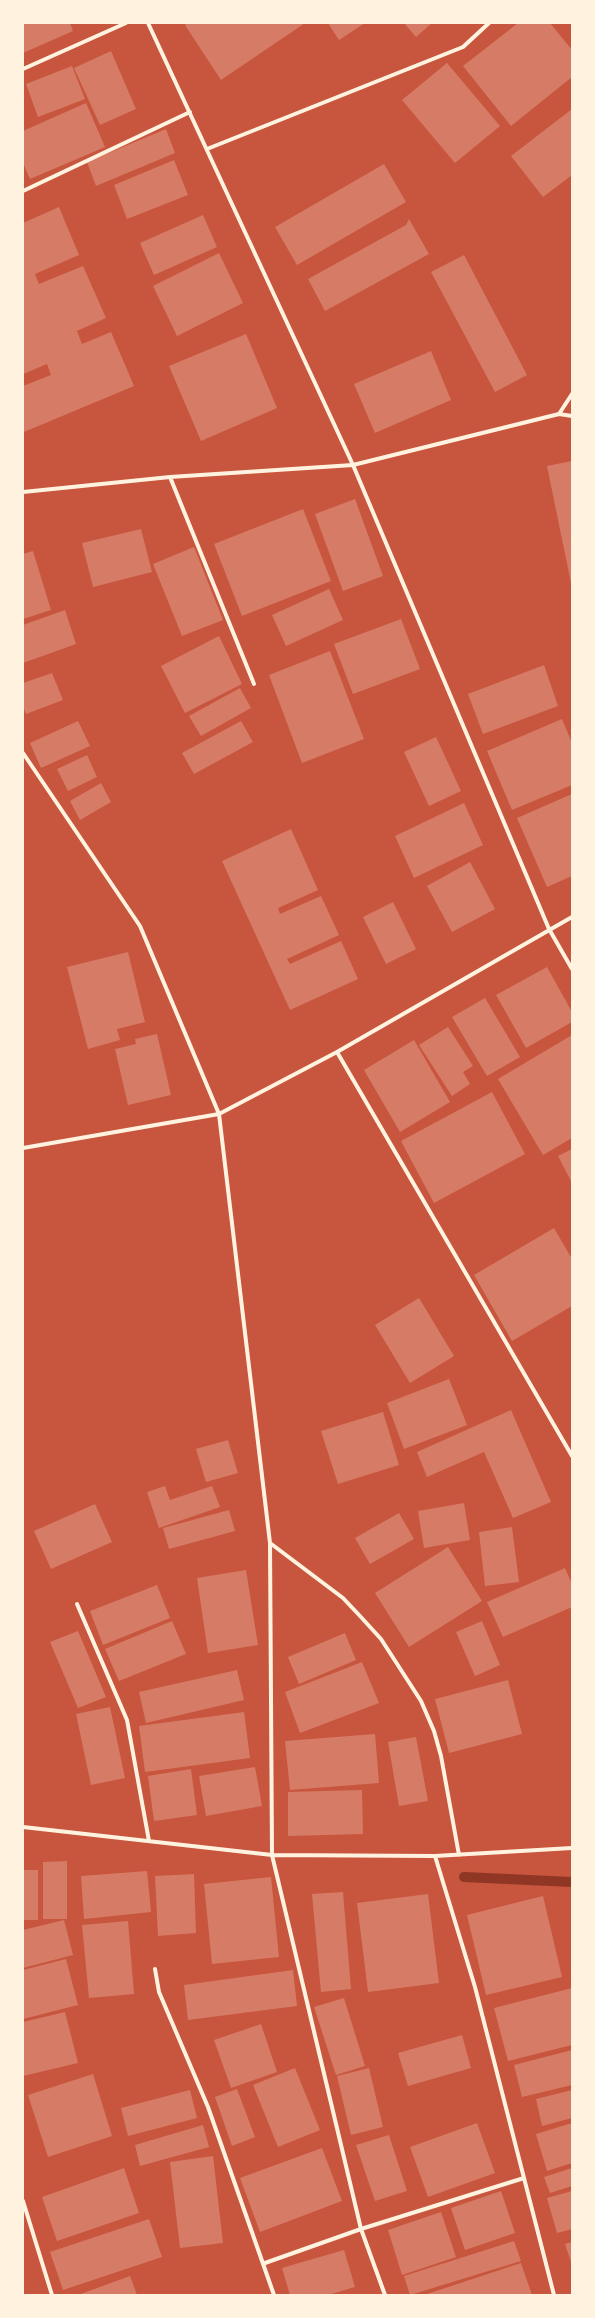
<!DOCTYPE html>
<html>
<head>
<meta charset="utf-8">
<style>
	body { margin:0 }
	#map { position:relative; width:595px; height:2318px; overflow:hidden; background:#c8553d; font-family:"Asap Condensed",sans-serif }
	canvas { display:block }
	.frame { position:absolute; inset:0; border:24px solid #fff3e0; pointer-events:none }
</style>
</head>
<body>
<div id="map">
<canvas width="595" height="2318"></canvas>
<div class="frame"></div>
</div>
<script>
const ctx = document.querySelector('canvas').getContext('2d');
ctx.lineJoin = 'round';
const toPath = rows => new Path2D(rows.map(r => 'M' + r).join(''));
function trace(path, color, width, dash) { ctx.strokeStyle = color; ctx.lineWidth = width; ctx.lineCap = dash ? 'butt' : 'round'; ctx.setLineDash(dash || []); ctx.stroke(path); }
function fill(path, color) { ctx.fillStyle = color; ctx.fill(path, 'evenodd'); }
trace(toPath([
	[464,1877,572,1882]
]), '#8f3625', 10);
fill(toPath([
	[23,23,70,23,73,31,23,53],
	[188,23,305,23,221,80,185,25],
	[328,23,365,23,339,40],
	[404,23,432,23,416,37],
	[518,23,550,23,572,50,572,77,511,126,463,66],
	[111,51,136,109,100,125,74,68],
	[447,63,500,126,455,163,402,100],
	[72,66,85,99,38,117,26,84],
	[86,103,105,147,30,179,23,163,23,131],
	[572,109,572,175,543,197,511,156],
	[166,129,175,153,96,186,87,162],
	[174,160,188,195,127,219,114,185],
	[384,164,406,202,297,265,275,227],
	[59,207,79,255,35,274,39,284,83,266,106,318,77,331,82,344,111,332,134,386,24,432,23,386,51,375,47,364,23,374,23,223],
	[203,215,217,247,154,275,140,243],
	[409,219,429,254,325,311,308,279,406,225],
	[219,253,243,303,177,336,153,286],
	[464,255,527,375,495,392,431,272],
	[246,334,277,408,201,441,169,366],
	[431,351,451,400,375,433,354,384],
	[572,461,572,583,571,583,547,466],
	[355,499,383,576,343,591,315,514],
	[303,509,331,581,242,616,214,544],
	[141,529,152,572,93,587,82,543],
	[194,547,223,620,182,636,153,564],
	[33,551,51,610,23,619,23,554],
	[329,589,343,620,286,646,272,615],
	[65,610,76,644,23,663,23,625],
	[401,619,420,669,353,694,334,644],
	[219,636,242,684,185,713,161,666],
	[330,651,364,739,302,763,269,675],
	[544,665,558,706,483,734,468,694],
	[52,673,63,700,26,714,23,707,23,683],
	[240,688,251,708,201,736,189,716],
	[562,719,572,743,572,785,512,810,487,751],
	[78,721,90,746,41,768,30,743],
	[241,721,253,742,194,774,182,753],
	[436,737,461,791,429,806,404,752],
	[87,755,97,777,68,791,57,769],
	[101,783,111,802,80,820,70,801],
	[572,794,572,876,547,887,517,818],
	[464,803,483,845,414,878,395,836],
	[291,829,318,890,278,908,280,914,321,896,339,935,287,959,290,964,341,941,358,979,290,1010,222,861],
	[470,862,495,909,452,932,427,886],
	[393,902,416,949,386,964,363,917],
	[128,952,145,1022,117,1029,120,1040,88,1049,67,967],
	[547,967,572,1012,572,1022,526,1048,496,995],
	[485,998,520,1057,487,1076,452,1017],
	[448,1027,473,1066,463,1072,470,1084,452,1096,419,1045],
	[157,1034,171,1095,128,1105,115,1049,136,1044,135,1039],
	[572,1035,572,1138,543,1155,498,1079],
	[414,1040,450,1102,400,1132,364,1070],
	[492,1092,525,1154,434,1203,401,1141],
	[572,1149,572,1183,558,1156],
	[554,1228,572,1259,572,1306,512,1341,474,1275],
	[419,1298,454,1356,410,1383,375,1325],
	[449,1379,467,1425,404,1449,387,1403],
	[511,1410,551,1502,513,1518,484,1452,427,1477,417,1452],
	[383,1412,399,1465,338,1484,321,1431],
	[228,1440,238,1473,206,1482,196,1449],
	[165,1486,170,1500,212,1486,220,1507,159,1528,147,1492],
	[464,1503,470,1540,424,1548,418,1511],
	[95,1504,112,1542,51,1569,34,1531],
	[229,1510,235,1531,169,1549,163,1528],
	[399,1513,414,1539,370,1564,355,1538],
	[512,1527,519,1582,485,1586,479,1532],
	[448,1547,482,1601,409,1647,375,1593],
	[565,1568,572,1584,572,1607,503,1637,487,1602],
	[246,1570,258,1645,208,1653,197,1578],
	[157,1585,170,1618,103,1645,90,1611],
	[172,1621,186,1654,119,1681,105,1649],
	[482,1621,500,1665,475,1676,456,1632],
	[78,1631,106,1697,78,1708,50,1642],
	[345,1633,356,1660,299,1684,288,1657],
	[362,1662,379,1703,300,1733,285,1692],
	[237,1670,244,1700,146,1723,139,1692],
	[508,1680,522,1734,449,1753,435,1699],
	[110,1707,125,1778,91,1785,76,1714],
	[244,1712,250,1758,145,1772,139,1726],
	[375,1734,379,1783,290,1790,285,1741],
	[416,1737,428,1801,399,1806,388,1742],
	[255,1767,262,1806,206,1816,199,1776],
	[191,1769,197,1815,154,1821,148,1776],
	[362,1790,363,1834,288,1836,288,1792],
	[67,1861,67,1919,43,1919,43,1862],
	[23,1870,38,1870,38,1920,23,1920],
	[147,1871,151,1912,84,1919,81,1876],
	[194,1874,196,1933,158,1936,155,1876],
	[271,1877,279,1957,212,1964,204,1884],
	[343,1892,351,1989,321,1992,312,1894],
	[428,1894,439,1983,368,1992,357,1903],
	[543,1896,562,1977,486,1995,467,1915],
	[64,1920,73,1955,23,1968,23,1930],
	[128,1921,134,1994,89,1998,82,1925],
	[66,1959,78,2005,23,2019,23,1970],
	[293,1970,297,2006,188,2020,184,1985],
	[572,1988,572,2045,508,2061,494,2008],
	[344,1998,365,2066,336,2075,314,2007],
	[65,2012,78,2063,23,2076,23,2022],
	[261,2024,277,2072,231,2088,214,2040],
	[462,2035,471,2068,408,2086,398,2053],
	[572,2050,572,2085,522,2097,514,2065],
	[295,2068,320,2130,278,2147,253,2085],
	[369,2068,383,2127,351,2135,337,2076],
	[93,2074,112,2136,48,2157,28,2095],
	[237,2089,255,2137,232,2146,215,2097],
	[190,2090,197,2118,128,2136,121,2108],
	[572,2090,572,2118,542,2126,536,2099],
	[477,2123,495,2173,428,2197,410,2147],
	[572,2123,572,2163,547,2171,536,2134],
	[203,2125,209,2147,140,2166,135,2145],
	[389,2135,407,2191,375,2201,356,2145],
	[322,2148,342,2201,260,2232,240,2178],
	[213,2156,223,2243,180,2248,170,2162],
	[124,2168,139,2213,57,2241,42,2197],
	[572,2168,572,2186,550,2193,544,2177],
	[501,2191,515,2233,465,2250,451,2208],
	[572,2191,572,2229,557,2233,547,2198],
	[441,2212,456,2257,402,2275,388,2230],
	[149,2219,162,2257,63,2290,50,2252],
	[514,2241,521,2261,410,2295,404,2276],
	[572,2242,572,2265,565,2244],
	[344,2250,355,2287,328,2295,290,2295,282,2268],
	[521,2263,532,2295,424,2295],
	[130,2276,137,2295,78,2295]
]), '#d67c66');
trace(toPath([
	[148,23,353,465,549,929,572,969],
	[23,69,126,23],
	[207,149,463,47,489,23],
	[23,191,190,112],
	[559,414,572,416],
	[170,477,254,684],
	[23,492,170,477,353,465,559,414,572,394],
	[23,753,140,926,219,1114,270,1543,272,1855,361,2229,385,2295],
	[337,1052,572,1456],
	[23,1148,219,1114,337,1052,572,917],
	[270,1543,343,1598,360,1616,381,1639,421,1701,434,1731,441,1756,459,1855],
	[77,1604,127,1720,149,1841],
	[23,1827,272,1855,435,1856,572,1848],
	[435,1856,475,1987,554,2295],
	[155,1969,159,1992,208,2107,274,2295],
	[23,2201,52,2295],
	[265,2263,361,2229,524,2178]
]), '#fff3e0', 4);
</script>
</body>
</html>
